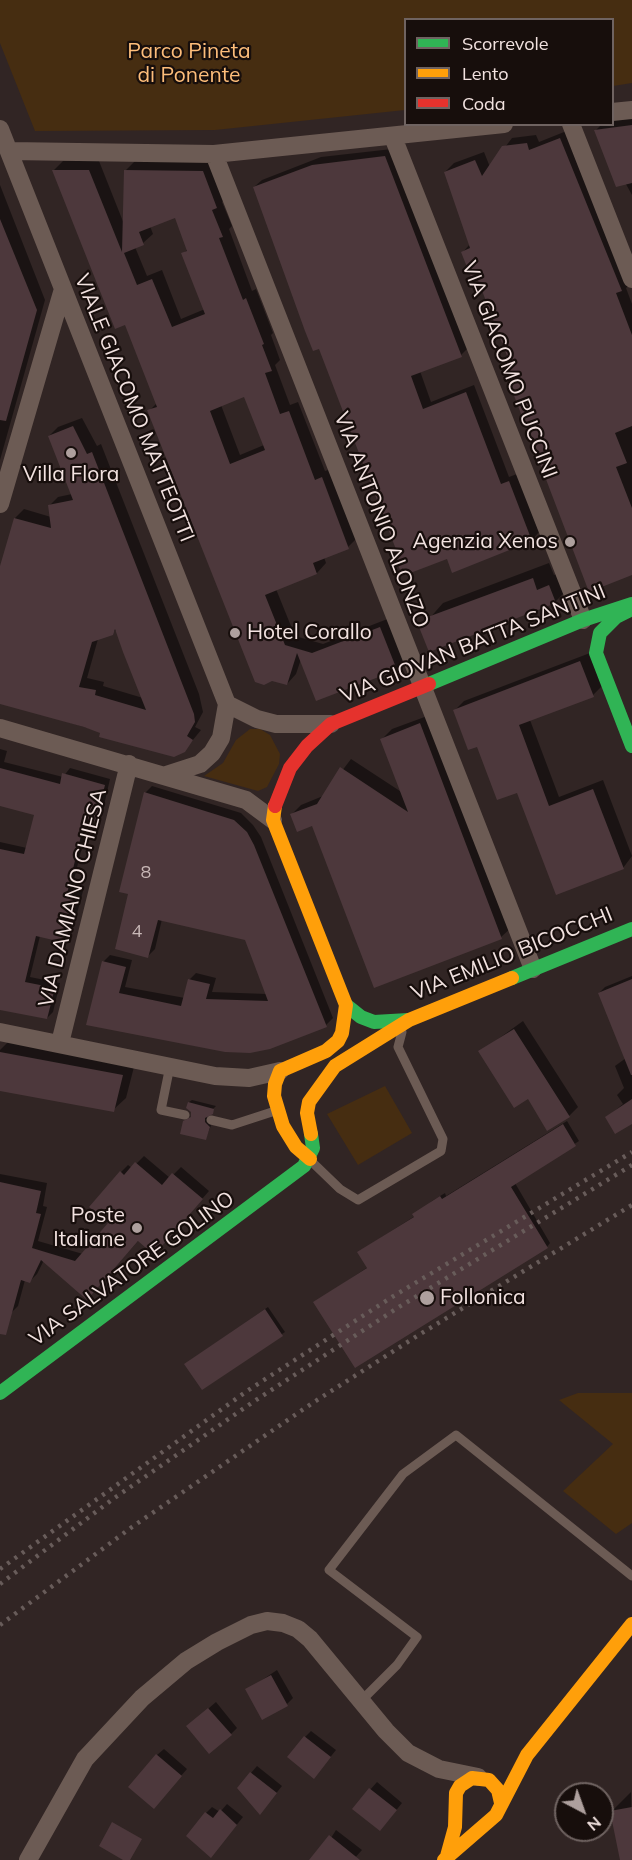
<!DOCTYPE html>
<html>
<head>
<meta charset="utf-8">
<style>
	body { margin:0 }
	#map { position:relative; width:632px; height:1860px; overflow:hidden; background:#312524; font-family:Mulish,sans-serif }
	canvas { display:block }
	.legend { position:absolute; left:404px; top:18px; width:210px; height:108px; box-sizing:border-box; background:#170e0c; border:2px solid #6f6361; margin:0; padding:8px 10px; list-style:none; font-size:18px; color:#f2e2e0 }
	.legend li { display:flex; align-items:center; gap:12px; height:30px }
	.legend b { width:30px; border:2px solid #6f6361 }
	.north { position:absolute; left:554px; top:1782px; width:60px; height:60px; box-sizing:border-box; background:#170e0c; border:2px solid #6f6361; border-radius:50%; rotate:139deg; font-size:16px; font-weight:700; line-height:24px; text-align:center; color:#f2e2e0 }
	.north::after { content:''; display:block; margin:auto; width:21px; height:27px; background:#aea09e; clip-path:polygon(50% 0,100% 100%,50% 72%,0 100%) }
</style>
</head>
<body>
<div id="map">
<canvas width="632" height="1860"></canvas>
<ul class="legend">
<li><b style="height:8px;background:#30b455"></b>Scorrevole</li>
<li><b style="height:8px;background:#ff9f0a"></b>Lento</li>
<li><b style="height:8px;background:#e5322d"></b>Coda</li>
</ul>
<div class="north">N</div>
</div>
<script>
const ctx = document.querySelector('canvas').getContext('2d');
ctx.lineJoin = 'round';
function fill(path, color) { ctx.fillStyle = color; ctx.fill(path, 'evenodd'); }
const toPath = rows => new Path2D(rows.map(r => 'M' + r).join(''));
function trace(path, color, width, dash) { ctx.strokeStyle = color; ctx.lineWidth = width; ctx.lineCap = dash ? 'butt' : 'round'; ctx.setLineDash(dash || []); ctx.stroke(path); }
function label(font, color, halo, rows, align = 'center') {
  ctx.font = font + ' Mulish,sans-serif'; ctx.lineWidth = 4.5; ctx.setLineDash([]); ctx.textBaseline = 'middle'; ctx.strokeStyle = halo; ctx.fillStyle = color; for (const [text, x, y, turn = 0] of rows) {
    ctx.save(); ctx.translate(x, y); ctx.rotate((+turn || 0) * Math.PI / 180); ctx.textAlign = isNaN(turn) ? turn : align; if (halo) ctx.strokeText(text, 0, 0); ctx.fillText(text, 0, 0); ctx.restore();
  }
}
fill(toPath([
	[0,0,632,0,632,83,613,86,612,20,406,20,405,110,215,130,35,131,0,43],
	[250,729,260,729,270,735,280,754,279,764,267,787,258,791,204,776,223,763,236,740],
	[385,1086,412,1133,358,1165,327,1114],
	[578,1393,632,1393,632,1523,616,1534,563,1491,613,1444,559,1400]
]), '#462d11');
fill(toPath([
	[632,117,632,195,596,130,602,124,612,124,612,120],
	[569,130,632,282,626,288,632,304,632,574,503,364,509,358,477,273,463,252,470,244,445,172,454,163,484,152,490,167,512,138,536,135,539,142],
	[392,149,469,347,461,355,420,371,431,402,474,385,509,477,517,474,539,532,532,540,448,557,395,554,398,550,320,347,254,187,262,180,321,157],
	[63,161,99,161,124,224,125,171,135,161,212,162,226,197,222,202,232,226,229,229,252,291,256,289,273,333,271,335,280,360,275,365,290,405,298,402,325,471,331,469,358,537,348,547,324,557,326,563,317,573,276,589,295,636,323,644,390,618,406,659,396,669,301,659,296,674,287,684,149,411,157,403,126,323,54,170],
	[176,216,188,249,183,254,205,309,181,319,162,270,147,276,135,247,143,243,153,234,150,226],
	[245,395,264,445,240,455,221,405],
	[0,185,45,300,0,460],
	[82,418,97,446,101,444,199,694,203,712,195,727,201,730,184,751,101,732,0,702,0,572,15,518,24,509,51,517,49,506,58,497,72,494,49,436,58,427],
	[117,630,143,698,103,686,104,682,87,678,98,639],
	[549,563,554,575,566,570,572,585,555,602,421,628,443,603],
	[590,653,602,686,593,695,530,720,559,797,603,780,632,856,623,868,518,791,478,745,455,710,464,701],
	[430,715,511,928,501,937,292,814,301,805,323,796,351,759,403,793,382,739,392,729],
	[0,749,7,751,4,762,63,777,70,768,110,779,102,814,96,820,89,818,72,888,83,891,71,936,65,942,40,936,30,977,60,983,53,1012,47,1018,0,1009,0,842,27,848,36,814,0,804],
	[152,786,241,813,253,825,261,837,333,1018,326,1025,88,1024,103,962,110,955,132,960,125,987,185,998,189,980,196,973,216,978,212,992,267,994,246,939,162,919,155,949,148,956,130,893,145,793],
	[632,976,632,1122,607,1117,623,1104,617,1095,624,1088,615,1066,626,1058,599,993,605,987],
	[523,1021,578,1107,569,1116,528,1097,480,1052],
	[10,1040,135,1063,126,1098,113,1110,0,1089,0,1050],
	[192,1100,216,1106,207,1115,207,1119,212,1123,206,1138,193,1116,189,1102],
	[567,1121,579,1141,515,1183,550,1243,547,1247,315,1302,368,1267,363,1249,415,1216,432,1201,445,1193,446,1196],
	[144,1156,170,1178,181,1167,209,1191,161,1246,139,1240,95,1290,44,1260,37,1274,30,1281,25,1280,18,1306,0,1324,0,1174,47,1183,43,1206,47,1207,38,1241,83,1254,110,1223,121,1172,128,1165,132,1168],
	[268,1307,285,1332,282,1334,189,1361],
	[277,1670,293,1698,287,1704,247,1690],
	[216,1702,237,1728,231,1734,195,1720],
	[311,1731,336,1750,320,1770,305,1737],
	[164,1749,187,1769,160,1800,157,1755],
	[257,1766,282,1786,266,1806,251,1773],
	[377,1782,402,1803,386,1823,354,1808],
	[631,1792,632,1860,630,1860,612,1811],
	[227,1804,243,1817,217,1849,206,1813,212,1807,220,1812],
	[336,1830,362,1850,353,1860,317,1860]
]), '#0007');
fill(toPath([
	[632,125,632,183,616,187,594,130],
	[560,138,622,291,616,293,632,335,632,426,615,433,627,463,616,467,632,508,632,575,589,592,502,364,509,361,476,275,471,277,461,252,470,248,444,172,475,160,482,176,502,146,527,143,529,150],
	[385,156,462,357,411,376,423,409,466,392,501,484,509,481,532,541,452,573,447,559,405,575,403,568,400,570,393,553,397,552,319,349,313,351,305,331,253,187,312,165],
	[52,170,89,170,122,252,124,170,203,171,217,208,212,210,223,237,219,238,243,300,246,298,264,344,262,345,272,371,265,373,280,414,289,411,315,480,322,477,349,549,313,563,317,574,265,595,285,645,312,653,380,627,397,670,316,701,297,653,287,685,272,681,264,685,255,682,147,410,157,407,125,325,115,329],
	[175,218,187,251,181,253,205,314,172,327,152,279,137,285,124,253,144,245,139,232],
	[244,397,265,450,230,464,210,411],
	[0,219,37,310,6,421,0,420],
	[73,426,87,454,92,452,194,714,195,722,187,736,193,740,185,752,174,757,99,737,100,733,84,727,0,704,0,566,14,518,51,528,48,505,73,500,48,436],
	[115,629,123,652,146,710,95,695,96,690,79,687,92,642,113,635],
	[533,578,537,590,549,585,556,603,429,652,419,627,427,624,425,618],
	[580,661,594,697,519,725,549,806,593,789,624,869,556,895,517,793,497,800,477,747,468,750,453,710],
	[420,723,502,939,374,988,312,826,297,832,290,814,317,804,340,767,408,812,380,739],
	[0,768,60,784,62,773,105,785,96,821,85,819,67,894,78,897,66,943,36,936,25,982,55,988,47,1019,0,1010,0,849,24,854,34,815,0,806],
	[144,792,234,820,247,832,254,845,327,1027,270,1049,250,1053,225,1052,86,1025,102,961,126,967,119,993,181,1006,188,979,210,984,206,999,268,1001,245,940,158,920,148,958,115,949,128,894,119,892],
	[632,979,632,1075,631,1075,598,993],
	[514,1029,570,1117,547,1131,528,1099,514,1108,478,1051],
	[0,1052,123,1075,114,1112,0,1091],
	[632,1099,632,1124,615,1134,605,1117],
	[188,1102,214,1109,213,1114,205,1118,205,1122,210,1127,206,1140,180,1134,183,1121,191,1117,191,1112,186,1108],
	[563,1124,576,1146,511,1187,548,1248,355,1368,313,1302,367,1268,357,1252,414,1217,412,1214,440,1196,442,1199],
	[135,1162,162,1185,172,1173,203,1199,154,1255,138,1241,87,1300,41,1260,30,1283,21,1280,6,1335,0,1334,0,1182,41,1191,36,1213,41,1214,32,1248,75,1261,108,1223,89,1207,120,1171,124,1175],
	[265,1309,283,1336,202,1390,184,1364],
	[271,1675,288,1706,262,1720,245,1689],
	[208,1708,232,1735,209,1754,186,1726],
	[304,1736,331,1757,314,1779,287,1757],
	[156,1754,182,1776,154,1809,128,1787],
	[250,1772,277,1793,260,1815,237,1788],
	[369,1788,397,1810,380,1831,352,1809],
	[632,1807,632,1860,620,1860,610,1811],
	[220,1809,237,1825,211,1858,186,1836,205,1812,213,1818],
	[112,1822,142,1839,130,1860,123,1860,99,1846],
	[329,1835,360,1860,309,1860]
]), '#4d383c');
trace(toPath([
	[170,1066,161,1110,185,1115],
	[211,1120,232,1125,275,1111],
	[311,1161,340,1189,358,1200,441,1151,443,1139,398,1047,402,1032],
	[361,1701,397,1665,417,1637,329,1570,403,1474,456,1435,632,1576]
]), '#6c5b54', 9);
trace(toPath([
	[612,112,632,110],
	[571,124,632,279],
	[0,129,227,704,221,738,212,753,200,764,166,775],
	[393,137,583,620],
	[10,151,214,154,504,124],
	[214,154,533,969],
	[0,504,63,289],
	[227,704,257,719,276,724,331,724],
	[0,728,246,800,273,820],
	[0,1032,215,1076,249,1078,280,1071],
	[60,1043,129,764],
	[28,1860,85,1759,142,1698,186,1661,217,1642,251,1625,267,1621,283,1623,298,1629,310,1639,386,1731,408,1753,439,1769,478,1777]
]), '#6c5b54', 18);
trace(toPath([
	[628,611,616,617,600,633,596,653,632,746],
	[429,684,583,620,632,604],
	[512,978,632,929],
	[346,1005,361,1017,374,1022,408,1020],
	[0,1393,304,1166,313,1148,311,1134]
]), '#30b455', 14);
trace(toPath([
	[275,806,273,820,346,1005,342,1033,338,1041,326,1051,280,1071,275,1084,274,1096,283,1126,296,1147,310,1159],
	[311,1134,307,1113,309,1102,335,1066,409,1020,512,978],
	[447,1856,455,1827,456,1793,460,1786,472,1778,489,1780,498,1790,501,1803],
	[444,1860,496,1815,527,1755,632,1624]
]), '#ff9f0a', 14);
trace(toPath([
	[275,806,290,768,307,746,331,724,429,684]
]), '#e5322d', 14);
trace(toPath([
	[0,1569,247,1391,392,1297,632,1152],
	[0,1584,113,1499,253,1402,399,1307,632,1165],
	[0,1625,132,1527,311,1404,417,1336,632,1205]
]), '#685c5a', 4.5, [3, 6]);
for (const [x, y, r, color] of [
	[71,453,6,"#aea09e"],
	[570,542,6,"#aea09e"],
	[235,633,6,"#aea09e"],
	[137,1228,6,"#aea09e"],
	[427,1298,8,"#aea09e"]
]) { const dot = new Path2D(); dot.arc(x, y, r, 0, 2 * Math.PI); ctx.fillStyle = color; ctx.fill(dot); trace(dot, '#170e0c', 2); }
label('18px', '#c9b8b7', null, [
	["8",146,873],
	["4",137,932]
]);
label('21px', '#fdbd7a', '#170e0c', [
	["Parco Pineta",189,52],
	["di Ponente",189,76]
]);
label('21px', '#f2e2e0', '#170e0c', [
	["VIA GIACOMO PUCCINI",509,370,69],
	["VIALE GIACOMO MATTEOTTI",134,408,68],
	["VIA ANTONIO ALONZO",381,520,69],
	["VIA GIOVAN BATTA SANTINI",473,644,-22],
	["VIA DAMIANO CHIESA",73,898,-76],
	["VIA EMILIO BICOCCHI",512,954,-22],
	["VIA SALVATORE GOLINO",132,1269,-36]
]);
label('21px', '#f2e2e0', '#170e0c', [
	["Villa Flora",71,475,"center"],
	["Agenzia Xenos",558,542],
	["Hotel Corallo",247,633,"left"],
	["Poste",125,1216],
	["Italiane",125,1240],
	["Follonica",440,1298,"left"]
], 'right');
</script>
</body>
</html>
